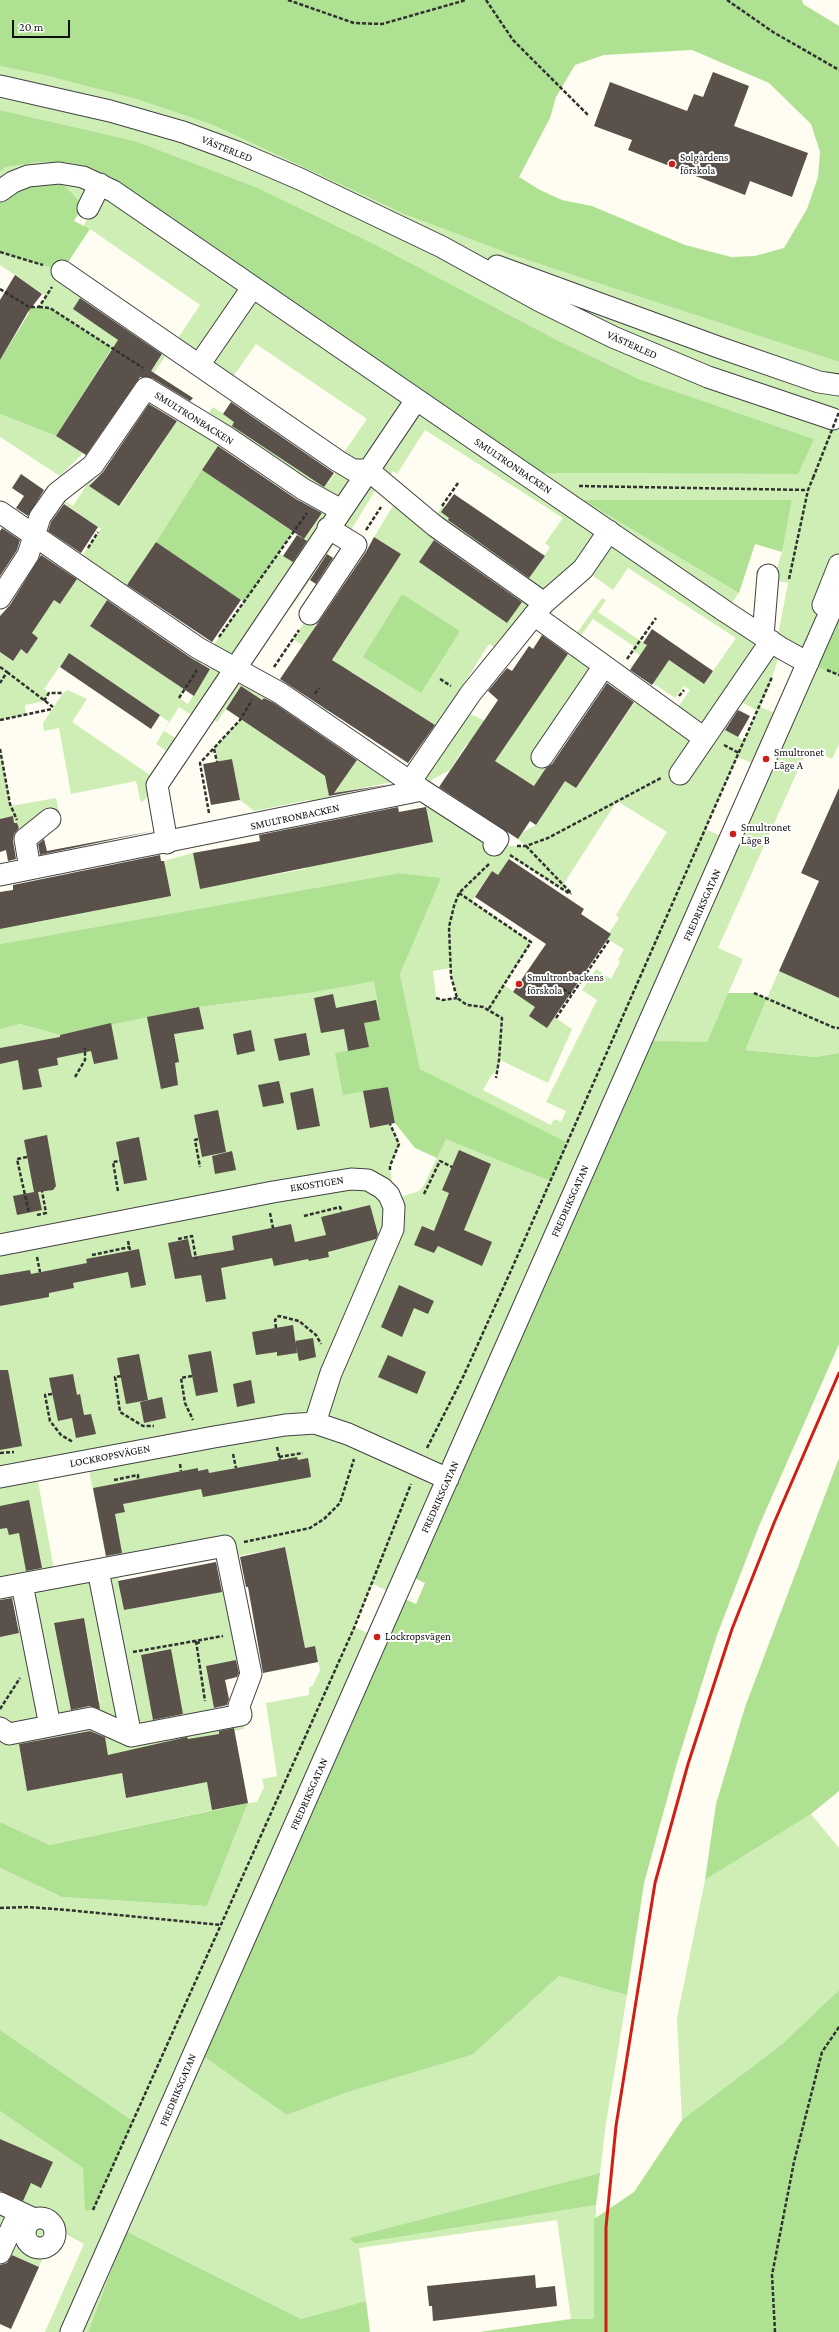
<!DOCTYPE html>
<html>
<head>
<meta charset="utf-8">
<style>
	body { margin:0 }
	#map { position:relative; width:839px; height:2332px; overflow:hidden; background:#fffdf1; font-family:"Crimson Pro",serif }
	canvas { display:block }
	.scale { position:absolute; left:12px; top:20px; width:58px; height:18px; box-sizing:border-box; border:2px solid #0f0f0f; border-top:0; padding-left:5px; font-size:12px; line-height:14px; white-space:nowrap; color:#0f0f0f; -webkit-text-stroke:3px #fff; paint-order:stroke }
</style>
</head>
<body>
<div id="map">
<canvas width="839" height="2332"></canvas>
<div class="scale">20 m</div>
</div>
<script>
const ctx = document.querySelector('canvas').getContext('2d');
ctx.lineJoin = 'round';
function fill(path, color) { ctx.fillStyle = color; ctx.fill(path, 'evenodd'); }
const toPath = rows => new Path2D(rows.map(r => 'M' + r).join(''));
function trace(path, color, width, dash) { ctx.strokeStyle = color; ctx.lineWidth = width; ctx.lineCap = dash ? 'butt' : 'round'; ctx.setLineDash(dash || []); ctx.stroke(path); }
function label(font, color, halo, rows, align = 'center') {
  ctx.font = font + ' "Crimson Pro",serif'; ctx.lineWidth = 4; ctx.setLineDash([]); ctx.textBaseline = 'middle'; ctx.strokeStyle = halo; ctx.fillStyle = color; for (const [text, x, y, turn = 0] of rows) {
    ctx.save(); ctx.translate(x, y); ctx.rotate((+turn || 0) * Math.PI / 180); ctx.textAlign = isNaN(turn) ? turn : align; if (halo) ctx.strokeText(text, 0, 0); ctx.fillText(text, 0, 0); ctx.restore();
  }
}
fill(toPath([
	[0,66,44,75,136,99,213,125,404,214,515,256,839,362,839,565,808,662,839,675,839,744,832,759,808,748,718,948,743,959,707,1042,396,1595,373,1584,354,1627,377,1637,287,2115,345,2093,472,2055,559,1976,627,1995,606,2123,600,2173,349,2238,355,2244,596,2205,594,2319,571,2319,557,2220,359,2248,366,2301,301,2319,126,2231,88,2332,45,2332,84,2244,55,2228,54,2238,45,2247,47,2249,39,2267,2,2250,0,2253,0,2111,83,2168,86,2210,133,2121,0,2030,0,1868,62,1897,207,1906,248,1803,257,1802,264,1787,262,1779,277,1776,266,1703,309,1695,309,1688,313,1685,320,1670,315,1647,305,1648,285,1547,228,1558,248,1658,206,1666,216,1719,241,1715,244,1729,118,1753,126,1798,228,1778,232,1806,50,1845,0,1822,0,1635,18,1633,18,1629,25,1628,20,1598,11,1600,10,1596,0,1598,0,1029,18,1024,60,1035,199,1007,316,992,374,980,380,1020,369,1047,356,1049,399,1144,390,1166,392,1184,401,1197,419,1191,424,1185,446,1138,550,1181,566,1143,420,1069,400,974,440,878,399,873,0,944,0,929,47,920,40,885,170,896,164,861,193,853,200,888,306,869,300,833,327,862,433,842,426,807,420,791,410,782,460,709,483,720,510,738,571,650,571,641,602,598,606,600,598,612,704,684,736,638,628,568,613,590,583,569,544,603,434,519,443,505,536,569,550,547,545,543,563,518,425,430,397,474,393,471,389,478,379,484,351,530,335,519,323,537,334,544,291,608,281,601,236,668,266,694,247,723,339,786,359,757,393,782,329,794,331,809,313,813,309,800,254,811,240,800,232,759,217,762,214,748,240,720,255,695,241,686,217,722,205,714,200,720,179,707,164,731,185,744,150,794,141,803,136,781,71,794,59,728,44,731,43,723,63,693,68,690,87,699,72,722,150,775,166,751,156,744,169,722,69,653,44,689,49,693,44,701,25,705,26,715,0,720,0,652,12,661,21,649,27,654,38,638,32,633,54,600,60,604,83,570,76,564,101,529,64,503,55,514,53,513,63,500,73,506,93,475,95,477,89,486,120,506,180,417,225,436,121,595,109,596,90,625,179,686,199,657,208,653,279,553,290,560,327,506,323,490,209,412,213,407,328,483,342,464,338,461,367,419,256,344,227,385,172,347,200,305,90,229,83,227,98,200,83,205,0,191,0,172,6,167,40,162,73,163,129,194,422,390,542,473,797,474,814,439,639,379,559,341,376,245,256,187,135,141,0,110],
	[584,500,792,500,782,552,773,580,788,583,779,630,781,647,726,611,739,593],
	[593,619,635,647,633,651,640,655,631,668,675,698,684,686,690,690,673,714,637,699,576,788,546,768,604,666,575,644],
	[781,648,808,663,793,720,760,707,769,688],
	[202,661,211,667,188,704,179,698],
	[738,700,758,711,744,741,714,723],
	[467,743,553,798,536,825,522,833,518,839,525,846,510,846,505,843,429,785,433,779,450,770],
	[737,757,762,767,730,840,705,829],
	[617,801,667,832,616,915,619,918,609,933,607,939,624,949,618,960,620,962,611,979,596,969,582,990,597,1000,546,1102,566,1111,561,1122,554,1119,551,1125,483,1090,491,1076,498,1069,500,1060,548,1083,572,1029,554,1017,547,1028,535,1007,504,985,531,942,472,901,492,871,498,875,511,857,570,894,571,893,563,885],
	[450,968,457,998,443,1000,436,998,433,971],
	[87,1460,108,1568,54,1570,36,1470],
	[217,1548,225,1591,124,1610,116,1567],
	[84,1618,100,1702,71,1708,54,1624],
	[170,1649,183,1716,154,1722,141,1655],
	[103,1728,112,1775,27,1791,19,1744],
	[0,252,62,271,87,288,73,309,155,365,164,352,167,354,153,374,50,308,39,307,46,296,0,265],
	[0,414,56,436,83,453,60,476,0,437],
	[399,496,437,536,419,562,507,623,525,596,540,607,503,653,489,644,459,691,463,694,438,727,352,672,326,713,321,710,341,678,325,661,293,639,306,620,343,644,400,554,374,537],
	[0,749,11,806,56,798,61,821,25,839,19,826,15,827,13,817,0,819],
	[779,971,839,998,839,1053,815,1057,744,1050],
	[811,1814,839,1848,839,1990,781,2045,682,2120,677,2018,705,1880]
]), '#ceeeb5');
fill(toPath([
	[0,0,802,0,803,4,839,26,839,362,515,256,404,214,213,125,136,99,44,75,0,66],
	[692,50,769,83,811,124,820,152,818,177,807,209,784,248,755,256,731,257,685,245,592,206,562,200,540,190,519,177,550,118,556,97,575,65,604,55],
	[0,110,135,141,256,187,376,245,559,341,639,379,814,439,798,474,542,473,422,390,129,194,73,163,40,162,6,167,0,172],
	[52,173,83,205,74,221,90,229,62,271,0,252,0,191],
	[29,307,50,308,112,348,56,436,0,414,0,360,29,313],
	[202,470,293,532,244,602,156,542],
	[583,500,792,500,782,552,755,544,739,593],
	[839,593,839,675,808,663],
	[402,594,460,631,421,693,363,657],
	[399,873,441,878,400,974,420,1069,566,1142,550,1181,446,1139,437,1158,415,1148,395,1123,388,1087,343,1095,335,1053,369,1047,364,1023,380,1019,374,981,316,992,199,1007,60,1035,19,1024,0,1029,0,944],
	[728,993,754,993,767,998,745,1050,815,1057,839,1053,839,1344,759,1526,717,1635,677,1763,644,1883,627,1995,559,1976,472,2055,345,2093,287,2115,195,2050,396,1595,416,1604,425,1583,406,1574,641,1041,707,1042],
	[839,1458,839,1791,811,1814,705,1880,716,1804,745,1707],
	[248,1803,207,1906,62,1897,0,1868,0,1822,50,1845],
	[839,1990,839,2332,479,2332,571,2319,594,2319,594,2219,634,2192,682,2120,781,2045],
	[0,2030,133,2121,93,2210,85,2210,83,2168,0,2111],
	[600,2173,596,2205,355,2244,349,2238],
	[126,2231,301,2319,366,2301,370,2332,88,2332]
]), '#afe193');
fill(toPath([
	[713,72,749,86,734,126,808,153,792,197,750,181,745,195,628,150,632,140,594,126,610,82,687,111,694,94,703,97],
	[15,275,42,294,28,312,0,360,0,300],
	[80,298,162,354,151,371,193,398,190,401,152,378,140,377,86,455,56,436,118,340,73,309],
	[231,402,334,473,324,487,232,426,234,422,223,414],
	[149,404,177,421,119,506,89,486,103,472],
	[218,446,296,499,322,513,304,539,202,470],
	[21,474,44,490,28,516,16,508,24,496,12,488],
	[454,494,545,556,529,578,448,520,449,518,441,512],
	[64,504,98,527,81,553,48,531,51,522],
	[2,528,20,540,17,550,0,576,0,531],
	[297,535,307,541,293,562,283,556],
	[374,537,401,554,332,660,435,725,408,763,280,679,366,552],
	[434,540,522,602,507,623,419,562],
	[156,542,241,600,212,642,127,585],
	[327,554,333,558,316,584,310,580],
	[41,555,77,579,60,604,54,600,32,633,38,638,27,654,21,649,13,661,0,652,0,616,10,605],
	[107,600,191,658,210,669,194,696,90,626],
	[652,629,713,671,704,684,669,660,652,685,630,670,647,645,643,643],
	[542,635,568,654,495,761,534,786,546,768,552,764,607,683,634,702,576,788,565,781,536,825,530,821,518,839,439,787,498,700,488,691,507,668,512,671,529,646,533,649],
	[69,653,160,715,151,729,60,667],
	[241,686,262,700,264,698,274,703,357,760,334,793,392,784,329,796,325,776,226,709],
	[738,710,750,716,738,737,725,730],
	[232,759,240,800,211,805,203,764],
	[839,788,839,998,779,971,819,881,801,873],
	[398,807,399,812,426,807,433,842,200,889,193,853,260,841,259,835],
	[13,816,14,823,17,823,19,828,14,834,13,841,16,859,8,861,6,850,0,852,0,819],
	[153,831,40,855,38,844,44,839,47,851],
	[160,855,161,861,164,861,171,896,0,929,0,892,13,890,13,885],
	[509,859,584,909,581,914,611,934,547,1028,529,1016,535,1007,513,992,546,944,475,897,492,871,498,875],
	[333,994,336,1008,376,1000,380,1020,364,1023,369,1047,348,1051,344,1029,321,1033,314,998],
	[199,1007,204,1029,174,1034,179,1062,175,1063,178,1085,161,1089,147,1017],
	[111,1023,118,1059,94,1064,91,1051,57,1058,58,1065,38,1069,42,1087,23,1090,18,1060,0,1064,0,1048,60,1037,60,1035],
	[251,1030,255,1051,237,1055,233,1034],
	[306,1033,310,1055,279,1061,274,1039],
	[279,1081,284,1103,263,1107,258,1085],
	[388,1087,395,1123,370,1128,363,1091],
	[313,1088,320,1126,297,1130,290,1093],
	[218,1110,226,1152,202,1157,194,1115],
	[47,1135,56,1186,53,1190,38,1192,42,1210,17,1215,13,1196,34,1192,24,1140],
	[139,1137,147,1180,124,1184,116,1142],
	[459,1150,491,1164,464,1230,492,1242,482,1266,438,1246,434,1253,414,1245,422,1226,434,1231,449,1193,442,1190],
	[232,1151,236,1170,215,1174,212,1156],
	[370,1205,378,1234,376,1239,328,1252,329,1257,309,1261,308,1259,274,1266,272,1258,221,1268,226,1299,206,1302,201,1275,175,1279,168,1243,188,1239,192,1257,234,1250,232,1236,291,1224,295,1242,326,1235,321,1217],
	[139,1249,146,1285,131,1288,128,1272,73,1283,74,1288,49,1293,49,1297,0,1306,0,1275,30,1270,31,1274,87,1263,86,1259],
	[399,1285,434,1301,428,1314,414,1308,402,1337,381,1327],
	[293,1325,297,1353,277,1356,277,1352,256,1355,252,1332],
	[313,1338,316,1357,299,1361,295,1341],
	[211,1351,218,1392,196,1396,188,1355],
	[139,1354,148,1400,126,1404,117,1358],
	[388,1355,426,1372,417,1394,378,1377],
	[0,1370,8,1370,22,1446,0,1450],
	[73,1374,77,1395,80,1394,84,1415,91,1414,96,1434,76,1438,72,1418,58,1421,49,1378],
	[251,1380,255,1403,237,1407,233,1384],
	[162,1397,166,1418,144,1423,140,1402],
	[297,1457,298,1460,308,1458,311,1477,203,1497,201,1489,123,1504,125,1512,115,1514,122,1553,106,1556,93,1488,198,1468,198,1471,208,1469,209,1473],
	[29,1500,42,1568,26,1571,19,1533,9,1535,7,1528,0,1529,0,1506],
	[285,1547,305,1648,315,1646,318,1662,263,1673,248,1587,246,1587,240,1557],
	[216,1562,222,1592,124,1610,118,1581],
	[12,1598,19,1633,0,1637,0,1600],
	[84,1618,100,1709,89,1706,71,1710,54,1623],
	[171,1649,183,1714,153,1720,141,1655],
	[236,1660,239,1673,237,1677,225,1680,229,1699,227,1705,214,1708,206,1666],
	[234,1728,248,1803,212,1810,207,1782,126,1798,122,1773,27,1791,19,1744,90,1731,105,1737,108,1755,187,1737,188,1739,219,1734,219,1731],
	[0,2139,53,2162,41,2188,31,2183,23,2201,0,2191],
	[12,2255,39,2267,11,2329,0,2324,0,2265,7,2263],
	[535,2275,536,2288,555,2286,557,2306,433,2321,432,2306,429,2306,427,2286]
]), '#59514a');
const minor = toPath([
	[0,86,110,111,183,132,237,152,300,179,442,247,540,301,613,337,708,377,833,419],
	[0,191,13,182,28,176,59,173,83,177,113,191,726,612,781,648,808,663],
	[88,208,100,184],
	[497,266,718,347,819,382,839,385],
	[62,271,338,461,353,470,368,470,435,526,544,603],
	[199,365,252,288],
	[0,512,198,648,280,693,422,790,498,839,494,845],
	[0,598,28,555,40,517,57,493,93,465,146,388,225,436,303,489,341,510],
	[823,605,839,565],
	[310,614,356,545,328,528],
	[534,615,704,738],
	[763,636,768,575],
	[542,757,604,666],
	[680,774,771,641],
	[410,782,471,693,506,650,544,603,583,569,609,531],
	[167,843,157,785,416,400],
	[30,869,25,839,50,819],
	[0,875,422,790],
	[0,1245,273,1192,351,1179,368,1180,382,1188,389,1195,394,1207,393,1229,331,1373,315,1423],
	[0,1477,214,1437,285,1425,315,1423,348,1434,448,1479],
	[98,1570,131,1736],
	[0,1588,225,1546,251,1674,239,1706,241,1715,131,1736,91,1718,50,1726,22,1584],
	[0,1728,9,1734,50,1726],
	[0,2203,32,2218],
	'25 2233a15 15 0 1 1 30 0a15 15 0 1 1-30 0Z',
	[0,2253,19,2212],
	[71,2332,839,592]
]);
trace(minor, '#424242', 23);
trace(toPath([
	[288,0,354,23,382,24,466,0],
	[486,0,513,40,589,116],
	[727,0,773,32,839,70],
	[0,252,43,265],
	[0,289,29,307,39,307,52,287],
	[39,307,50,308,143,368],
	[579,486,808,490],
	[442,506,458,483],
	[366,530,381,507],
	[88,548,98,532],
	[789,579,808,490,813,478],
	[219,637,307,513],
	[627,659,656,618],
	[0,667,7,672,0,683],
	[274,667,299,630],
	[827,670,839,675],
	[7,672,53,707],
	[440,679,451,686],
	[315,694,319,688],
	[679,696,684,690],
	[179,698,197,670],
	[44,701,49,693,63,693],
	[0,720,52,709],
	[724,745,739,753],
	[0,749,10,804,17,820],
	[214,749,217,762],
	[209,813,200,763,240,720,252,700],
	[517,846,526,846,548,838,661,778],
	[526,846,571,893],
	[510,855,570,894,571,893],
	[489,864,459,893,454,906,449,927,451,976,457,998,467,1005,483,1007,502,1018,499,1060,496,1078],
	[459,893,531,942,488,1010],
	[558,986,571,994],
	[754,993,835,1028,839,1028],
	[436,998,443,1000,457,998],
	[556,1018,609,940],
	[75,1077,85,1060,85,1048],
	[198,1139,195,1140,200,1167],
	[27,1157,17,1159,29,1213],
	[390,1170,390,1166,399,1144,390,1124],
	[118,1191,113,1162,120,1161],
	[424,1194,440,1161,452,1167],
	[270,1213,273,1228],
	[37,1215,46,1213,42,1191],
	[304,1216,340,1207,342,1212],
	[178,1239,192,1236,196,1259],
	[128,1241,130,1250],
	[92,1255,130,1247],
	[37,1257,40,1272],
	[276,1328,275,1320,279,1316,299,1321,316,1335,321,1344],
	[121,1376,115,1377,120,1412,143,1426,154,1426],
	[192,1376,181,1378,185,1403,193,1420],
	[52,1394,45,1395,50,1421,61,1435,73,1442],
	[277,1447,280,1460],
	[427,1448,464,1375,509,1275,772,677],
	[0,1453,14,1452],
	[233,1454,236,1468],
	[279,1457,303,1453],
	[180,1464,181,1471],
	[114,1480,138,1475,138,1479],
	[244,1542,310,1528,324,1519,340,1503,354,1459],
	[196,1641,205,1701],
	[196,1643,202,1642],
	[133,1652,223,1636],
	[0,1709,20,1678],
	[0,1908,28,1907,67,1910,221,1925],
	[93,2210,354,1628,411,1484],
	[775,2332,772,2275,794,2162,822,2052,839,2027]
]), '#313131', 2.5, [4, 2]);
trace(minor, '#fff', 21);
trace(toPath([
	[606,2332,606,2227,616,2126,655,1883,688,1764,732,1629,774,1523,839,1373]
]), '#ce1f17', 3);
trace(toPath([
	[813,478,839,412]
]), '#313131', 2.5, [4, 2]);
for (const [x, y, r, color] of [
	[672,164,4,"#ce1f17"],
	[766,759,4,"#ce1f17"],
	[733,834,4,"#ce1f17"],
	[519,984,4,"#ce1f17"],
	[377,1637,4,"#ce1f17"]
]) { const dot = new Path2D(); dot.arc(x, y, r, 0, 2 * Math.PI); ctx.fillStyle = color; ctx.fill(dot); trace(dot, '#fff', 1.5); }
label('11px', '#0f0f0f', '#fff', [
	["VÄSTERLED",227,149,22],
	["VÄSTERLED",632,345,24],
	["SMULTRONBACKEN",194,418,32],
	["SMULTRONBACKEN",513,466,34],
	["SMULTRONBACKEN",295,817,-12],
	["FREDRIKSGATAN",702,905,-66],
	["EKOSTIGEN",317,1184,-9],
	["FREDRIKSGATAN",570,1201,-66],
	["LOCKROPSVÄGEN",110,1456,-11],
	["FREDRIKSGATAN",440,1497,-66],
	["FREDRIKSGATAN",309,1794,-66],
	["FREDRIKSGATAN",178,2090,-67]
]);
label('11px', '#0f0f0f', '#fff', [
	["Solgårdens",680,158],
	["förskola",680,171],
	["Smultronet",774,753],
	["Läge A",774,766],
	["Smultronet",741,828],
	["Läge B",741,841],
	["Smultronbackens",527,978],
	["förskola",527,991],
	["Lockropsvägen",385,1637]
], 'left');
</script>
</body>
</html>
